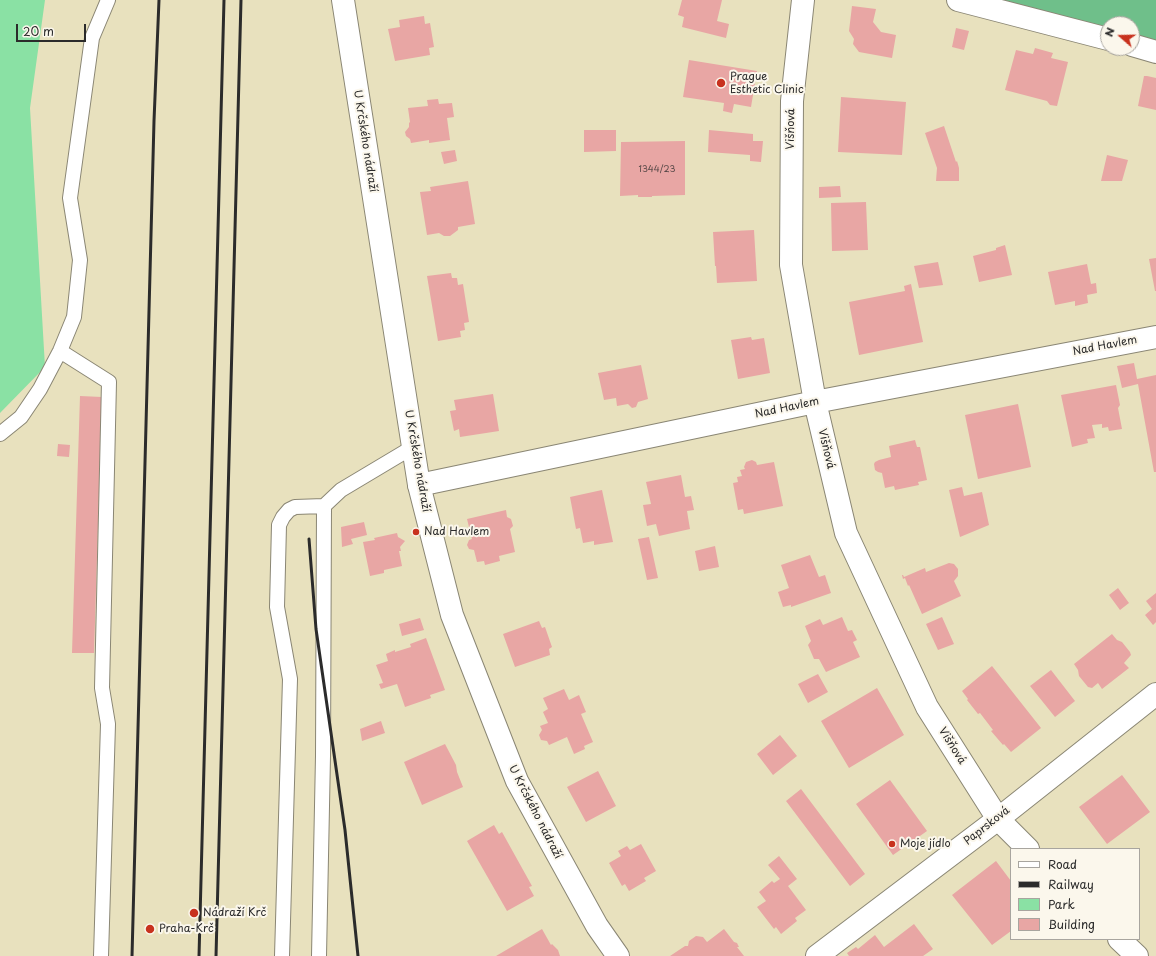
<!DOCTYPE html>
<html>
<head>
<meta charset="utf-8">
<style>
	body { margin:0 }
	#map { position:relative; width:1156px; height:956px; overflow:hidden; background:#e8e1be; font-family:"Playpen Sans",sans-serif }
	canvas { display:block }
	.legend { position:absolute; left:1010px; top:848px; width:130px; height:92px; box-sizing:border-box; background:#fbf7ec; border:1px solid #a8a59f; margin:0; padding:5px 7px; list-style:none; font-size:12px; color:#2b2b2b }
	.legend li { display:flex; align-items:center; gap:8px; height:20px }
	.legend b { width:20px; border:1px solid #a8a59f }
	.north { position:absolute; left:1100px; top:16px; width:40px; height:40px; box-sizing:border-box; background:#fbf7ec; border:1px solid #a8a59f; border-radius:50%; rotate:290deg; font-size:11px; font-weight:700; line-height:16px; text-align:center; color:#2b2b2b }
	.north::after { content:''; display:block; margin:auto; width:14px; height:18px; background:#c8321e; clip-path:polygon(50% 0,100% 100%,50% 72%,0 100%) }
	.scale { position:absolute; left:16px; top:24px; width:70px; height:18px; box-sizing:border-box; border:2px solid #2b2b2b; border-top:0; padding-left:5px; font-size:12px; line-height:14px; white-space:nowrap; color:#2b2b2b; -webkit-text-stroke:3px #fbf7ec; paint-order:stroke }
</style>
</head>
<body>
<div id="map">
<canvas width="1156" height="956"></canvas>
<ul class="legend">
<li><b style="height:5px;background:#fff"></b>Road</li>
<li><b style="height:5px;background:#2b2b2b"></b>Railway</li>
<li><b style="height:11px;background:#8ae1a4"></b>Park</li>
<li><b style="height:11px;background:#e8a6a4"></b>Building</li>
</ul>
<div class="north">N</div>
<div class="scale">20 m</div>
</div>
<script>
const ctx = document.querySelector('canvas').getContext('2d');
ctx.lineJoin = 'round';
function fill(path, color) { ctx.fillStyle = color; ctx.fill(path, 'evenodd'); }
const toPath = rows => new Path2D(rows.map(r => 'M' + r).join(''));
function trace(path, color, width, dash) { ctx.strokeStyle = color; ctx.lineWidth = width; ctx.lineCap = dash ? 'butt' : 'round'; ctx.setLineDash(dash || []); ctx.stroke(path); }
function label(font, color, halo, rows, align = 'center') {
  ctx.font = font + ' "Playpen Sans",sans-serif'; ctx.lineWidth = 4; ctx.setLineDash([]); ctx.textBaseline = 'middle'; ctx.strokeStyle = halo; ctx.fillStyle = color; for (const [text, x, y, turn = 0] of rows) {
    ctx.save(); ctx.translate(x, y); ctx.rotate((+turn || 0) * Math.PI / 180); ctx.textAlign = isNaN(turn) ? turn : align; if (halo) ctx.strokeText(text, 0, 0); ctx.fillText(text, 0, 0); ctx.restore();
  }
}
fill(toPath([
	[0,0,45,0,30,108,45,367,0,413]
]), '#8ae1a4');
fill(toPath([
	[990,0,1156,0,1156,43,1132,37,1132,24,1108,24,1108,31]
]), '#6fbf8a');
fill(toPath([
	[682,0,722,0,717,21,729,24,726,38,682,27,684,17,678,15],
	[852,6,876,9,873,22,881,32,896,35,892,58,859,52,853,44,854,39,849,31],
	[424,16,425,24,430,23,434,47,429,48,430,55,395,61,388,29,400,27,399,20],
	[956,28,969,31,964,50,952,47],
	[1035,48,1053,53,1051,58,1068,62,1057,106,1050,105,1047,101,1005,90,1016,50,1033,54],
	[689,60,757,71,751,107,734,104,732,113,723,111,724,103,683,97],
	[1144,76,1147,76,1156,78,1156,110,1138,106],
	[841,97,906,102,902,155,838,152],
	[438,99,439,104,452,103,454,117,447,118,450,140,429,143,429,140,411,143,410,139,406,136,405,132,409,127,409,123,410,122,408,108,428,106,427,100],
	[944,126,956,162,957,161,959,168,959,181,936,181,937,168,925,133],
	[584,130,616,130,616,151,584,152],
	[709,130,753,134,753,141,763,141,761,162,750,161,750,155,708,152],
	[685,141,685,195,652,196,652,197,638,197,638,195,620,196,621,142],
	[455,150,457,161,444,164,441,152],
	[1107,155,1128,160,1122,181,1101,181],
	[468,181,475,224,458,227,458,230,450,236,444,236,439,233,427,235,420,192,431,191,430,187],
	[840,186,841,197,819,198,819,187],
	[866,202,868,250,832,251,831,203],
	[754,230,757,281,717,283,716,266,715,266,713,232],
	[1005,245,1012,275,979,282,973,256,996,250,996,248],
	[1156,258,1156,291,1155,291,1149,259],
	[938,262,943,285,919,288,914,266],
	[1087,264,1091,284,1096,283,1097,293,1087,295,1088,303,1075,306,1075,301,1055,305,1048,272],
	[451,273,452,278,457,278,458,285,463,284,469,322,464,323,465,330,460,331,461,337,438,341,427,276],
	[911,284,923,342,859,355,849,302,905,291,904,286],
	[751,337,752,340,764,338,770,373,738,379,731,340],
	[1134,363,1137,379,1156,375,1156,472,1154,472,1138,384,1122,388,1117,366],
	[641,365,648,399,638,402,636,407,632,408,628,404,617,406,616,398,604,400,598,373],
	[1116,385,1120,405,1118,408,1122,429,1109,431,1108,427,1102,428,1102,424,1092,425,1095,438,1087,439,1088,443,1072,447,1061,395],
	[493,394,499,431,460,437,459,429,454,431,450,411,456,410,454,400],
	[80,396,102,397,94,653,72,653],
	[1018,404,1031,467,978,479,965,415],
	[915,440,917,447,920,447,927,480,918,482,919,485,895,490,894,486,885,488,882,473,878,472,875,470,874,464,875,462,879,460,891,457,889,446],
	[58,444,70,445,69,457,57,456],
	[752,460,756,462,757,465,774,462,783,506,744,514,743,509,738,510,733,483,738,482,737,477,742,476,740,470,745,469,744,467,746,462],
	[681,475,685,497,691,496,694,510,687,511,690,529,659,536,656,524,647,526,643,505,651,504,646,482],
	[962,487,964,496,982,492,989,525,960,537,949,490],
	[602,490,613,542,594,545,594,541,583,543,580,528,576,529,570,497],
	[506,510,507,517,511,519,513,526,510,529,515,552,499,556,500,561,485,565,484,561,477,562,474,550,469,549,467,545,469,540,472,539,467,519],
	[364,522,367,535,351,539,353,544,342,547,341,527],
	[397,533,398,537,405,541,400,547,401,551,399,551,402,566,384,570,384,573,370,576,363,542,375,540,374,538],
	[649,537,658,578,647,580,638,539],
	[715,546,719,567,699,571,695,551],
	[810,555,819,577,825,575,831,593,791,607,791,605,783,607,778,592,789,588,781,565],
	[949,563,954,564,958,569,958,576,954,581,961,596,922,614,909,585,908,586,905,578,903,579,902,575,903,575,904,577,925,568,926,572],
	[1118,588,1129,603,1120,610,1109,595],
	[1156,593,1156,622,1153,625,1145,615,1152,609,1146,601],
	[842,617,848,631,852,630,857,640,853,642,860,657,826,672,819,659,814,659,808,645,811,641,805,626,820,619,823,625],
	[942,617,954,644,938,650,926,624],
	[420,618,424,630,402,636,399,624],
	[539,621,542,628,545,627,552,647,549,649,550,655,515,667,503,634],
	[1112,634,1117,640,1122,642,1130,652,1131,655,1124,663,1129,668,1102,689,1098,683,1092,688,1088,687,1079,676,1078,670,1074,664],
	[426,638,445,690,430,695,431,698,405,707,397,684,381,689,379,684,383,683,376,665,388,661,386,654,395,650,395,652,411,647,410,644],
	[992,666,1041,728,1011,752,1004,744,1003,745,991,731,993,730,980,713,978,714,967,700,968,699,962,691],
	[1051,670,1075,701,1055,717,1030,686],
	[818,674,828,692,808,703,798,684],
	[877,688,904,735,849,768,821,721],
	[564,689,569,700,579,695,586,712,581,714,593,742,584,746,585,749,574,754,567,737,549,745,547,741,541,740,539,735,542,730,540,726,548,723,543,712,548,709,543,698],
	[381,721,385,733,362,741,360,729],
	[780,735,797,756,773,775,757,754],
	[445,744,456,765,457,772,463,787,422,805,404,762],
	[598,771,616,806,586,822,567,787],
	[1122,775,1150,812,1107,844,1079,807],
	[890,780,927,831,893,855,856,804],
	[801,789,865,874,850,886,786,801],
	[494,825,499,834,502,832,532,886,529,887,534,896,507,911,467,841],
	[641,844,656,871,644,878,646,881,629,891,625,884,622,886,609,863,621,856,618,851,627,846,630,850],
	[779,856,797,879,788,886,806,910,795,918,797,921,781,934,776,927,774,929,757,907,766,901,759,892,772,881,774,883,780,879,768,865],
	[996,861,1011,881,1011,931,992,945,952,895],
	[914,924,933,949,923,956,849,956,847,953,856,947,858,949,875,935,884,947],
	[542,929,551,945,552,944,558,950,560,956,496,956],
	[724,929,734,942,737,943,739,947,737,947,744,956,670,956,685,946,688,946,689,941,696,936,703,937,707,942]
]), '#e8a6a4');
const service = toPath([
	[60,351,109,382,102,688,108,724,101,956],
	[0,434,21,417,40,389,60,351,74,317,80,260,70,198,92,38,108,0],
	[282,956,290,679,277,607,279,525,283,517,289,510,295,507,324,506],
	[319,956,323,756,324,506,341,490,413,447]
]);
const minor = toPath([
	[803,0,792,101,791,265,815,402,846,533,927,707,998,819,1028,849],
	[958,0,1108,39],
	[1132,45,1156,52],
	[419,485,815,402,1156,337],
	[1119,939,1137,956],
	[817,956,998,819,1156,694]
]);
const tertiary = toPath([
	[343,0,419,485,452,615,517,781,597,926,618,956]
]);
trace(service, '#8a8674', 16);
trace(minor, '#8a8674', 24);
trace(tertiary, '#8a8674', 24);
trace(service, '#fff', 14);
trace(minor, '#fff', 22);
trace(tertiary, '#fff', 22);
trace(toPath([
	[309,539,316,629,345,830,358,956],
	[132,956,154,121,159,0],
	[199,956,224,0],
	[216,956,241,0]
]), '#2b2b2b', 3);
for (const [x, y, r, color] of [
	[721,83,5,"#c8321e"],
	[416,532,4,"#c8321e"],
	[892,844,4,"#c8321e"],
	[194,913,5,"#c8321e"],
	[150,929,5,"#c8321e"]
]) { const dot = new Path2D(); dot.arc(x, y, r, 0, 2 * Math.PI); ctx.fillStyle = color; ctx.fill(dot); trace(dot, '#fbf7ec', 1.5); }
label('9px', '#5a4a49', null, [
	["1344/23",657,170]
]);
label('11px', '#2b2b2b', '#fbf7ec', [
	["Prague",730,77],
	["Esthetic Clinic",730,90],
	["Nad Havlem",424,532],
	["Moje jídlo",900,844],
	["Nádraží Krč",203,913],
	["Praha-Krč",159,929]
], 'left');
label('11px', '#2b2b2b', '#fbf7ec', [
	["Višňová",791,129,-89],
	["U Krčského nádraží",365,141,81],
	["Nad Havlem",1105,346,-11],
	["Nad Havlem",787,408,-12],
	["Višňová",826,449,77],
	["U Krčského nádraží",417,461,80],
	["Višňová",952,746,58],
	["U Krčského nádraží",535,812,63],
	["Paprsková",987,826,-38]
]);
</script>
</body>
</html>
